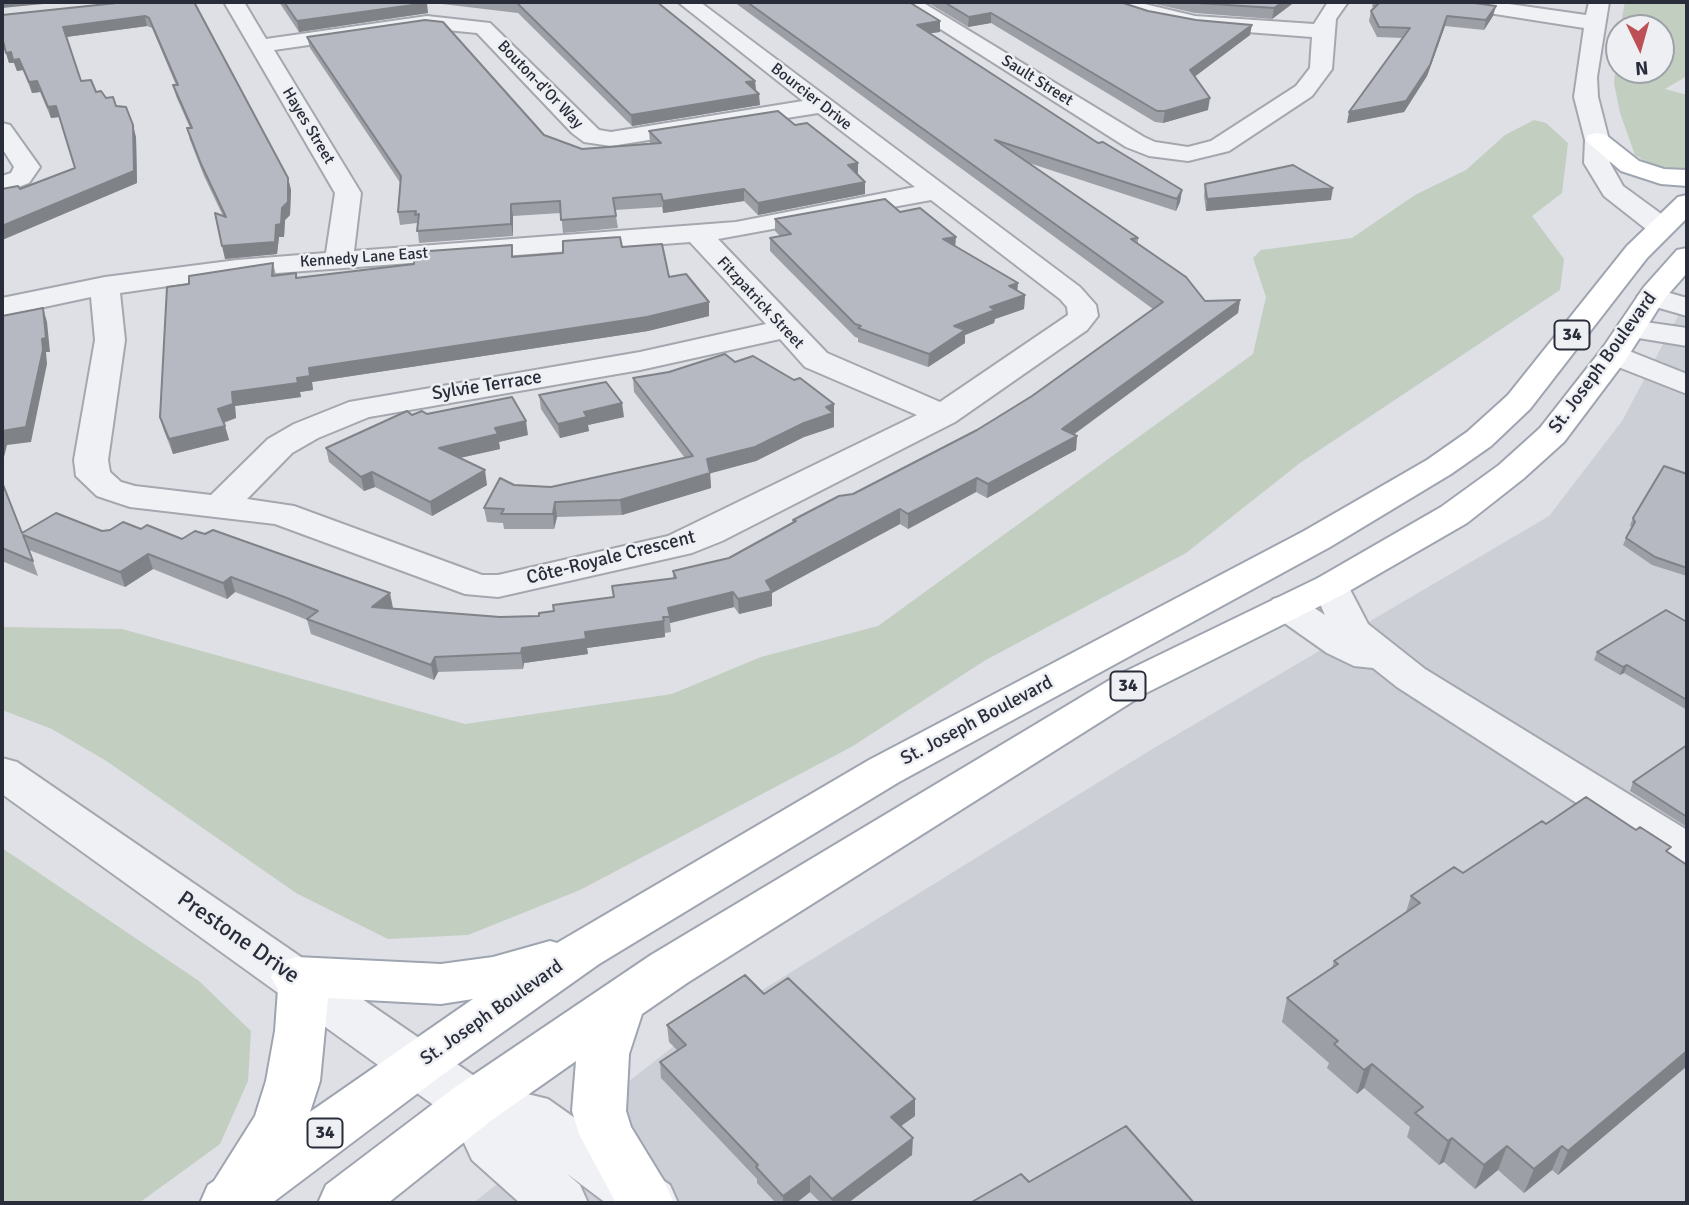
<!DOCTYPE html>
<html>
<head>
<meta charset="utf-8">
<style>
	body { margin:0 }
	#map { position:relative; width:1689px; height:1205px; overflow:hidden; background:#dee0e5; font-family:Signika,sans-serif }
	canvas { display:block }
	.frame { position:absolute; inset:0; border:4px solid #292d3a; pointer-events:none }
	.north { position:absolute; left:1605px; top:14px; width:70px; height:70px; box-sizing:border-box; background:#edeff3; border:2px solid #9fa1a9; border-radius:50%; rotate:175deg; font-size:19px; font-weight:700; line-height:28px; text-align:center; color:#292d3a }
	.north::after { content:''; display:block; margin:auto; width:24px; height:32px; background:#bd5056; clip-path:polygon(50% 0,100% 100%,50% 72%,0 100%) }
</style>
</head>
<body>
<div id="map">
<canvas width="1689" height="1205"></canvas>
<div class="frame"></div>
<div class="north">N</div>
</div>
<script>
const ctx = document.querySelector('canvas').getContext('2d');
ctx.lineJoin = 'round';
function fill(path, color) { ctx.fillStyle = color; ctx.fill(path, 'evenodd'); }
const toPath = rows => new Path2D(rows.map(r => 'M' + r).join(''));
function trace(path, color, width, dash) { ctx.strokeStyle = color; ctx.lineWidth = width; ctx.lineCap = dash ? 'butt' : 'round'; ctx.setLineDash(dash || []); ctx.stroke(path); }
function label(font, color, halo, rows, align = 'center') {
  ctx.font = font + ' Signika,sans-serif'; ctx.lineWidth = 5; ctx.setLineDash([]); ctx.textBaseline = 'middle'; ctx.strokeStyle = halo; ctx.fillStyle = color; for (const [text, x, y, turn = 0] of rows) {
    ctx.save(); ctx.translate(x, y); ctx.rotate((+turn || 0) * Math.PI / 180); ctx.textAlign = isNaN(turn) ? turn : align; if (halo) ctx.strokeText(text, 0, 0); ctx.fillText(text, 0, 0); ctx.restore();
  }
}
fill(toPath([
	[1687,299,1687,1203,473,1203,683,1039,1149,751,1549,516,1622,421]
]), '#cccfd6');
fill(toPath([
	[1625,2,1687,2,1687,76,1665,89,1687,95,1687,170,1654,166,1635,155,1620,113,1614,83,1619,34,1619,70,1661,70,1661,28,1620,28],
	[1534,120,1546,123,1568,143,1562,193,1532,216,1564,259,1560,290,1300,463,1186,553,984,661,853,746,580,890,468,935,388,939,296,893,108,762,52,729,2,710,2,627,122,629,465,724,672,694,761,657,878,626,1253,354,1266,297,1253,258,1261,250,1352,238,1415,195,1466,170,1505,135],
	[2,848,199,981,251,1031,248,1081,220,1144,139,1203,2,1203]
]), '#c2cec0');
const minor = toPath([
	[224,2,244,2,266,39,427,16,490,23,599,130,611,132,803,101,678,2,700,2,1080,287,1096,305,1098,316,1087,330,955,422,722,541,692,553,498,597,465,594,275,524,130,507,97,496,76,476,74,460,95,340,91,297,2,316,2,298,105,277,237,260,326,253,335,193,224,2],
	[427,28,477,33,572,133,584,142,611,146,818,113,915,187,736,222,354,251,361,193,274,50,427,28],
	[931,200,1060,299,1067,307,1068,315,940,402,827,353,718,239,931,200],
	[690,242,766,324,640,352,349,402,294,424,268,439,211,495,135,486,121,482,110,472,108,460,125,340,120,293,237,276,690,242],
	[780,339,805,367,917,415,668,536,498,575,482,575,294,506,247,499,292,453,318,438,369,417,640,370,780,339],
	[898,2,922,2,1144,137,1155,142,1188,147,1211,141,1296,86,1310,68,1312,37,1195,28,1147,19,1110,6,1107,2,1136,2,1195,16,1314,24,1328,2,1348,2,1336,19,1332,69,1312,96,1229,151,1188,161,1149,156,1126,147,898,2],
	[1447,2,1495,2,1586,15,1589,2,1609,2,1597,77,1598,97,1609,140,1610,163,1623,186,1671,221,1674,227,1671,233,1651,233,1604,196,1584,163,1585,140,1574,97,1584,28,1457,8,1447,2],
	[2,123,10,125,40,167,29,183,2,193,2,176,11,173,14,167,2,148,2,123],
	[1652,288,1687,298,1687,316,1642,303,1637,297,1642,291,1652,288],
	[1631,320,1687,328,1687,346,1620,335,1616,329,1620,323,1631,320],
	[1614,345,1687,374,1687,394,1603,361,1599,354,1603,347,1614,345],
	[1331,575,1344,578,1368,624,1425,669,1687,830,1687,869,1671,864,1397,687,1373,668,1354,666,1327,653,1273,615,1268,607,1273,599,1287,595,1301,599,1325,615,1312,586,1318,578,1331,575],
	[2,758,17,762,486,1084,548,1099,670,1185,678,1203,606,1203,566,1173,580,1185,588,1203,520,1203,472,1160,453,1119,2,794,2,758]
]);
const major = toPath([
	[1597,133,1606,135,1639,161,1664,169,1687,170,1687,186,1661,184,1621,171,1585,140,1588,135,1597,133],
	[1687,195,1687,218,1647,258,1530,409,1491,446,1451,474,1330,547,899,782,599,964,438,1078,272,1203,200,1203,208,1185,214,1181,255,1116,266,1081,275,1031,278,989,271,977,278,963,296,957,441,964,493,957,550,941,557,943,869,760,1304,531,1427,460,1467,432,1508,395,1627,246,1678,197,1687,195],
	[328,998,441,1004,473,999,310,1112,320,1081,328,998],
	[1687,248,1687,273,1665,298,1625,361,1564,442,1523,479,1467,523,1344,594,1146,693,687,983,642,1014,629,1054,626,1111,631,1127,664,1181,672,1199,670,1203,616,1203,579,1134,572,1111,576,1061,492,1120,388,1203,318,1203,326,1185,454,1088,651,955,1118,675,1318,578,1441,507,1499,465,1540,428,1602,349,1644,287,1677,250,1687,248]
]);
trace(minor, '#a4a7ae', 4);
trace(major, '#9ea4b0', 4);
fill(minor, '#f0f1f4');
fill(major, '#fff');
fill(toPath([
	[194,2,288,178,291,190,290,215,285,220,284,237,279,237,277,254,225,259,223,216,204,176,190,140,187,128,190,128,176,96,173,85,176,85,152,28,147,26,66,37,81,81,116,106,136,137,137,183,2,240,2,189,20,189,75,168,59,117,51,118,40,92,32,93,23,70,17,71,14,63,9,63,3,43,2,43,2,15],
	[279,2,657,2,755,81,756,91,760,105,632,126,518,13,425,2,428,13,299,32],
	[734,2,909,2,940,32,930,33,1098,143,1182,190,1180,202,1176,211,1029,163,1138,238,1138,244,1205,301,1240,300,1238,313,1073,434,1077,436,1076,450,987,498,976,492,908,529,900,524,772,593,772,606,739,614,734,607,670,623,671,632,665,633,665,637,587,648,588,654,524,663,523,669,438,672,434,680,311,634,307,620,290,613,235,592,227,599,153,569,125,587,29,550,38,576,2,561,2,482,22,533,141,529,182,539,393,609,500,617,539,616,554,611,613,597,612,586,673,578,673,571,729,558,793,523,793,520,853,494,977,430,1032,396,1153,309],
	[927,2,1120,2,1148,11,1250,35,1195,76,1208,110,1163,123,1155,122,991,23,968,27],
	[1146,2,1293,2,1292,4,1272,19,1195,13],
	[1373,2,1467,2,1493,16,1484,30,1445,26,1427,76,1404,112,1347,123,1403,38,1377,37,1369,21,1371,11,1375,7,1372,7],
	[307,37,544,135,582,149,650,143,649,131,795,125,858,175,865,194,758,215,744,201,663,213,662,207,615,210,618,228,563,233,561,213,513,216,513,236,419,243,417,223,400,225,398,212,401,184,310,48],
	[1205,184,1331,200,1206,211,1204,196],
	[900,212,955,246,1025,295,1024,309,995,319,994,323,965,335,965,343,928,367,858,342,858,338,855,337,770,251,770,238,780,236,775,231,775,219],
	[622,247,669,277,709,316,648,331,312,382,313,390,300,392,301,397,235,406,236,418,224,423,229,440,173,454,164,431,160,417,273,263,276,275,296,273,297,278,563,253],
	[735,362,834,404,834,427,804,437,756,461,710,473,711,488,622,515,557,517,554,529,504,529,503,523,487,522,484,508,514,485,551,487,685,458,634,392,633,378],
	[539,395,624,417,588,425,589,431,560,438,541,409],
	[427,414,528,435,499,442,500,449,460,458,487,485,432,516,375,487,364,491,329,462,326,448],
	[1687,474,1687,576,1652,565,1623,545,1626,538,1632,528,1630,525,1633,518],
	[1687,622,1687,710,1624,673,1620,675,1594,660,1597,652],
	[1687,745,1687,827,1630,791,1633,782],
	[1546,824,1668,853,1687,865,1687,1066,1558,1175,1552,1170,1524,1193,1498,1170,1475,1189,1444,1162,1439,1165,1407,1137,1410,1127,1364,1088,1357,1094,1327,1068,1329,1063,1282,1022,1287,998,1332,968,1334,961,1406,912,1411,896,1463,873],
	[764,994,915,1099,915,1116,900,1126,912,1155,848,1203,821,1203,810,1192,796,1203,776,1203,757,1183,757,1179,661,1078,660,1062,677,1050,669,1042,667,1025]
]), '#9d9fa6');
fill(toPath([
	[2,2,64,2,2,8],
	[1283,2,1293,2,1292,4,1272,19,1274,8],
	[427,3,428,13,299,32,297,21],
	[1496,6,1493,16,1484,30,1486,20],
	[991,13,991,23,968,27,969,17],
	[145,16,147,26,66,37,63,27],
	[1447,16,1445,26,1427,76,1404,112,1347,123,1349,112],
	[940,21,940,32,917,35,917,25],
	[1252,25,1250,35,1189,81,1190,70],
	[11,52,14,63,9,63,6,53],
	[19,59,23,70,17,71,13,60],
	[37,81,40,92,32,93,29,82],
	[755,81,756,92,746,82],
	[759,94,760,105,632,126,631,115],
	[1210,98,1208,110,1163,123,1165,111],
	[56,106,59,117,51,118,48,107],
	[133,125,136,137,137,183,2,240,2,226],
	[858,163,858,175,848,165],
	[288,178,291,190,290,215,285,220,284,237,279,237,277,254,225,259,222,246,276,225,282,208],
	[865,182,865,194,758,215,758,203],
	[1333,188,1331,200,1206,211,1207,199],
	[744,189,744,201,663,213,663,201],
	[1182,190,1180,202,1176,211,1177,199],
	[511,204,513,216,513,236,511,224],
	[956,237,955,249,943,239],
	[1018,283,1017,296,1009,286],
	[1025,295,1024,309,995,319,994,323,965,335,965,343,928,367,929,354,954,326,990,307],
	[1240,300,1238,313,1061,444,1062,429],
	[709,302,709,316,648,331,312,382,313,390,300,392,301,397,235,406,236,418,221,423,218,409,232,392,297,378,309,368],
	[43,308,47,322,50,352,46,352,47,364,31,442,7,445,2,465,2,431],
	[622,403,624,417,588,425,589,431,560,438,558,424,584,412],
	[834,404,834,427,804,437,756,461,708,474,707,459],
	[526,421,528,435,499,442,500,449,441,462,439,448,495,428],
	[225,426,229,440,173,454,169,439],
	[1077,436,1076,450,987,498,988,484],
	[485,470,487,485,432,516,430,502],
	[372,472,375,487,364,491,361,477],
	[710,473,711,488,622,515,620,500],
	[977,478,976,492,908,529,908,514],
	[555,502,557,517,554,529,553,514],
	[900,509,900,524,772,593,772,606,739,614,738,599,766,581],
	[148,554,153,569,125,587,120,572],
	[231,577,235,592,227,599,223,583],
	[733,592,734,607,670,623,668,608],
	[390,593,393,608,375,623,372,607],
	[664,621,665,637,587,648,588,654,524,663,523,669,521,653,522,648,585,632],
	[435,657,438,672,434,680,431,665],
	[1627,665,1624,673,1620,675,1623,667],
	[1687,1051,1687,1066,1558,1175,1568,1151],
	[1372,1064,1364,1088,1357,1094,1364,1070],
	[915,1099,915,1116,890,1134,891,1117],
	[913,1138,912,1155,848,1203,832,1203,832,1199],
	[1452,1138,1444,1162,1439,1165,1448,1141],
	[1507,1146,1498,1170,1475,1189,1484,1165],
	[1562,1146,1552,1170,1524,1193,1534,1169],
	[810,1176,810,1192,796,1203,783,1203,783,1196]
]), '#7f8287');
const building = toPath([
	[126,2,194,2,288,178,288,202,282,208,281,224,276,225,275,242,222,246,215,213,226,217,201,164,187,128,192,128,173,85,178,85,149,18,145,16,63,27,81,81,91,80,96,92,101,91,106,98,113,97,116,106,126,107,133,125,134,171,2,226,2,189,18,186,20,189,75,168,56,106,48,107,37,81,29,82,19,59,13,60,11,52,6,53,2,37,2,15,126,2],
	[284,2,425,2,427,3,297,21,284,2],
	[508,2,657,2,755,81,746,82,759,94,631,115,517,3,508,2],
	[747,2,909,2,940,21,917,25,1098,143,1103,142,1182,190,1177,199,995,140,1138,238,1131,239,1186,277,1205,301,1240,300,1062,429,1077,436,988,484,977,478,908,514,900,509,766,581,772,591,738,599,733,592,668,608,670,617,663,617,664,621,585,632,586,639,522,648,521,653,435,657,431,665,307,619,318,611,287,598,231,577,223,583,148,554,120,572,23,535,33,561,2,548,2,482,22,533,56,513,102,531,110,530,123,522,141,529,147,525,182,539,195,531,205,534,213,530,390,593,372,607,500,617,539,616,539,613,554,611,553,605,614,597,612,586,676,578,673,571,729,558,796,521,793,520,839,496,853,494,977,430,1032,396,1163,302,747,2],
	[944,2,1120,2,1148,11,1196,20,1252,25,1190,70,1210,98,1165,111,1157,111,991,13,969,17,944,2],
	[1190,2,1283,2,1274,8,1197,3,1190,2],
	[1380,2,1467,2,1496,6,1486,20,1447,16,1430,65,1406,101,1349,112,1410,28,1379,27,1371,11,1380,2],
	[425,20,443,22,544,135,582,149,661,143,649,131,778,111,795,125,807,123,858,163,848,165,865,182,758,203,744,189,663,201,661,194,613,198,616,216,561,220,560,201,511,204,511,224,417,231,419,214,415,215,416,211,398,212,401,176,307,37,425,20],
	[1293,165,1333,188,1207,199,1205,184,1293,165],
	[885,199,900,212,920,208,956,237,943,239,1018,283,1009,286,1025,295,990,307,995,310,954,326,965,330,929,354,858,328,861,326,855,324,770,238,791,234,775,219,885,199],
	[620,237,622,247,662,244,669,277,686,274,709,302,647,317,309,368,310,376,297,378,298,383,232,392,233,404,218,409,225,426,169,439,160,417,167,287,189,284,189,276,273,263,272,276,296,273,296,278,414,264,415,252,512,245,512,257,563,253,563,241,620,237],
	[43,308,46,338,42,339,43,350,26,427,2,431,2,316,43,308],
	[725,354,735,362,753,356,794,380,800,378,834,404,826,407,833,413,804,423,755,447,707,459,710,473,620,500,555,502,553,514,501,514,504,509,484,508,500,478,514,485,551,487,693,456,633,378,669,372,725,354],
	[606,382,622,403,584,412,587,417,558,424,539,395,606,382],
	[512,397,526,421,495,428,498,434,439,448,485,470,430,502,372,472,361,477,326,448,407,411,412,415,422,411,427,414,512,397],
	[1664,466,1687,474,1687,568,1655,557,1626,538,1635,522,1633,518,1664,466],
	[1666,610,1687,622,1687,700,1627,665,1623,667,1597,652,1666,610],
	[1687,745,1687,817,1633,782,1687,745],
	[1586,797,1636,830,1640,827,1671,847,1666,851,1687,865,1687,1051,1568,1151,1562,1146,1534,1169,1507,1146,1484,1165,1452,1138,1448,1141,1415,1113,1423,1107,1372,1064,1364,1070,1334,1044,1338,1041,1287,998,1338,964,1334,961,1420,903,1411,896,1454,867,1463,873,1542,821,1546,824,1586,797],
	[745,975,764,994,788,978,915,1099,891,1117,913,1138,832,1199,810,1176,783,1196,756,1167,758,1165,660,1062,686,1045,667,1025,745,975],
	[1126,1126,1194,1203,970,1203,1021,1174,1029,1182,1126,1126]
]);
fill(building, '#b6b9c1');
trace(building, '#7f8287', 2);
label('16px', '#292d3a', '#edeff3', [
	["Sault Street",1037,81,32],
	["Bouton-d'Or Way",540,85,46],
	["Bourcier Drive",811,97,38],
	["Hayes Street",308,126,59],
	["Kennedy Lane East",364,258,-4],
	["Fitzpatrick Street",760,303,47]
]);
for (const [x, y, w] of [
	[1572,335,35],
	[1128,686,35],
	[325,1133,35]
]) { const box = new Path2D(); box.roundRect(x - w / 2, y - 14.5, w, 29, 5); ctx.fillStyle = '#edeff3'; ctx.fill(box); trace(box, '#292d3a', 2); }
label('bold 18px', '#292d3a', null, [
	["34",1572,335],
	["34",1128,686],
	["34",325,1133]
]);
label('19px', '#292d3a', '#edeff3', [
	["St. Joseph Boulevard",1603,363,-54],
	["Sylvie Terrace",487,386,-9],
	["Côte-Royale Crescent",611,558,-14],
	["St. Joseph Boulevard",977,721,-28],
	["St. Joseph Boulevard",492,1013,-35]
]);
label('23px', '#292d3a', '#edeff3', [
	["Prestone Drive",238,938,35]
]);
</script>
</body>
</html>
